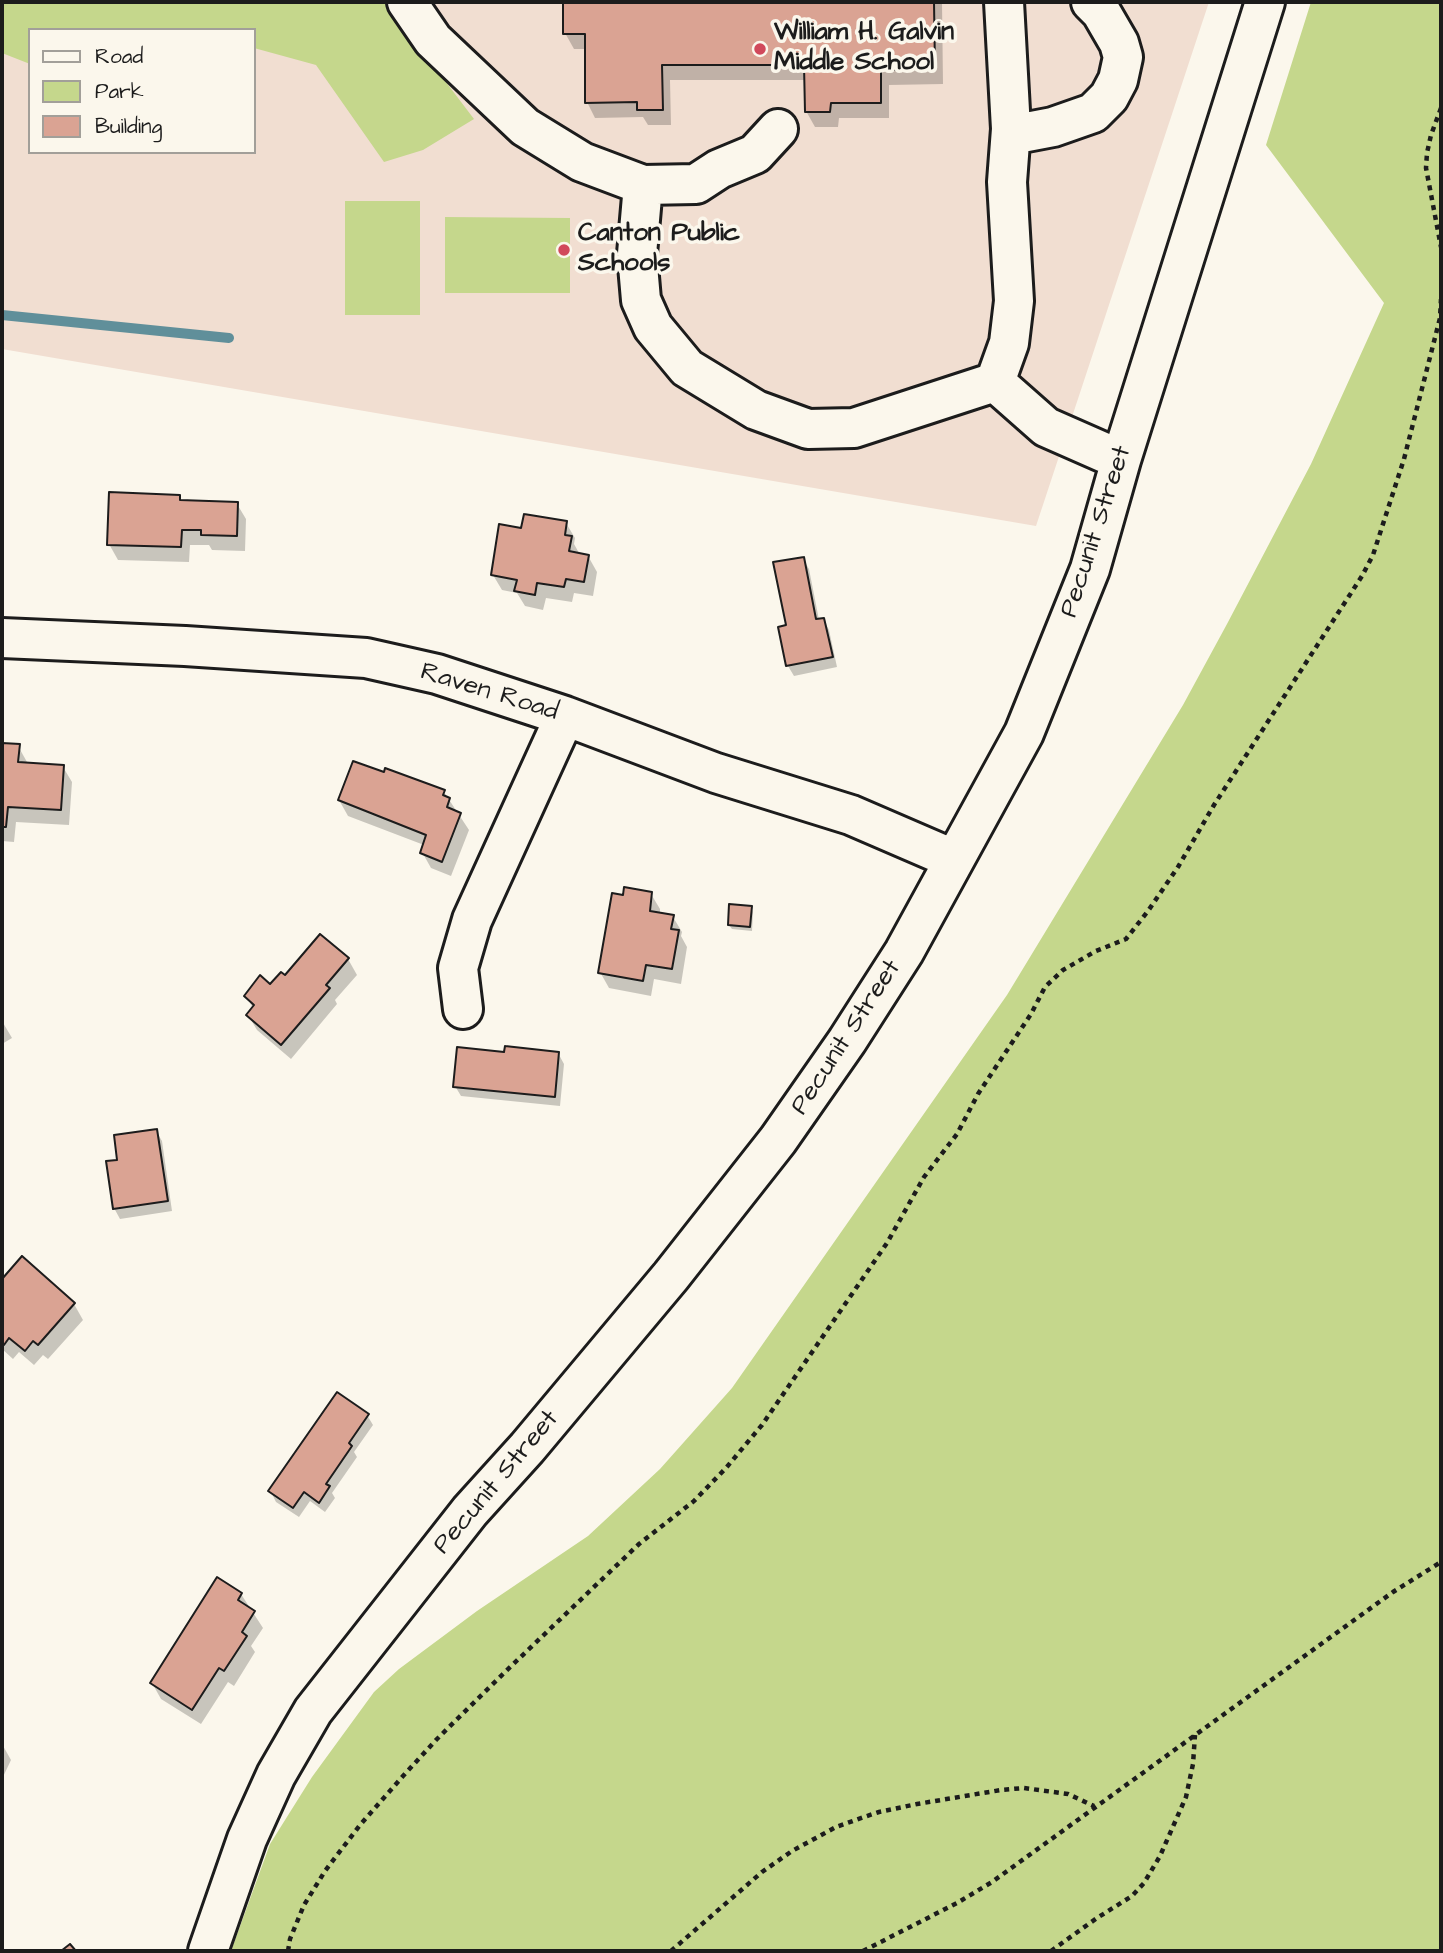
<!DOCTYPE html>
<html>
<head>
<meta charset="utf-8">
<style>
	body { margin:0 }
	#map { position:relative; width:1443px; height:1953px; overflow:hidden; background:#fbf7ec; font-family:"Architects Daughter",sans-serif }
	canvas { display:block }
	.frame { position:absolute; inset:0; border:4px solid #1c1c1c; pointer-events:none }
	.legend { position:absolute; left:28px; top:28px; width:228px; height:126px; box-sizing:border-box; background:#fbf7ec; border:2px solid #a29f99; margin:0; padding:9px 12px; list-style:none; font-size:21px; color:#1c1c1c }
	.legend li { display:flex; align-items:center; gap:14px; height:35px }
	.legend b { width:35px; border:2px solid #a29f99 }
</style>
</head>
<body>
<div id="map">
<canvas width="1443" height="1953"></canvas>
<div class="frame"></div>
<ul class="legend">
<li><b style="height:9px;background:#fbf7ec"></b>Road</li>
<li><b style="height:19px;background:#c5d78c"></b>Park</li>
<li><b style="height:19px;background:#daa393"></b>Building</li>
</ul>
</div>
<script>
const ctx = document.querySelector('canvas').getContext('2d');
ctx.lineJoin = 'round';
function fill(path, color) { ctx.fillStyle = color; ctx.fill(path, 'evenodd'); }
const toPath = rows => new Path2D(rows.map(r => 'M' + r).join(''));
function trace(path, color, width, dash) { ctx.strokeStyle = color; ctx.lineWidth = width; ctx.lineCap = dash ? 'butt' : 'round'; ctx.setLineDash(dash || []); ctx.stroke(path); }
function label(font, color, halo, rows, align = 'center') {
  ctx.font = font + ' "Architects Daughter",sans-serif'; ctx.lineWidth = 7; ctx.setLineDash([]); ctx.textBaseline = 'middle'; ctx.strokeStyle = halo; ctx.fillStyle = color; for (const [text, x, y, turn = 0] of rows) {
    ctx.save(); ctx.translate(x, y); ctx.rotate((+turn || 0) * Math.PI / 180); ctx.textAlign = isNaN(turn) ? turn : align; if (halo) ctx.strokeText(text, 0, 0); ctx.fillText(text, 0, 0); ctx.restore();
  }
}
fill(toPath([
	[2,2,1209,2,1036,526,2,349],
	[30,30,254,30,254,152,30,152]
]), '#f1ded1');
fill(toPath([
	[2,2,385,2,474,119,423,150,384,162,316,65,254,48,254,30,30,30,30,64,2,53],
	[1311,2,1441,2,1441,1951,231,1951,270,1844,312,1777,374,1692,399,1669,477,1611,588,1536,660,1469,732,1388,1007,995,1183,705,1227,624,1311,464,1384,303,1266,145],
	[345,201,420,201,420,315,345,315],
	[445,217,570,218,570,293,445,293]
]), '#c5d78c');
fill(toPath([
	[565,2,942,2,943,84,889,85,889,118,839,118,838,127,815,127,806,111,806,80,670,80,671,125,648,125,643,117,595,118,587,102,586,49,574,49,565,33],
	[179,496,182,502,237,504,246,519,245,551,212,550,209,545,190,545,189,562,118,560,109,544],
	[566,523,575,538,574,544,579,553,588,556,597,572,593,596,574,593,572,602,546,598,543,610,525,606,517,593,502,590,493,575,523,530],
	[803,559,809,569,819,620,824,620,829,630,837,667,794,676,788,666,788,627],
	[2,745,18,746,27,762,27,764,63,767,72,782,69,825,16,822,14,842,2,841],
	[444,792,469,830,451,876,431,868,422,852,424,845,348,816,339,800],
	[651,894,660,909,660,914,673,917,682,932,681,936,687,947,681,984,654,979,651,996,609,988,600,972,624,897],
	[751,907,753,912,752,931,732,929,729,925],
	[348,959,357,975,335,1000,337,1004,291,1059,257,1030,248,1015,253,1008,246,996,270,987,285,978],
	[2,1021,12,1038,2,1044],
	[506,1053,558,1053,564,1064,560,1106,461,1096,455,1086],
	[156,1131,162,1141,172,1211,120,1219,114,1208,119,1161],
	[22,1259,74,1304,83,1320,48,1359,43,1355,34,1365,19,1352,13,1359,2,1349,2,1282],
	[367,1415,373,1425,354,1452,357,1457,332,1493,335,1498,325,1512,310,1501,299,1517,276,1502,271,1492],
	[241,1594,263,1628,251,1646,255,1652,234,1686,228,1682,201,1724,161,1699,152,1683],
	[2,1744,11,1760,2,1779]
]), '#0003');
trace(toPath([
	[2,315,229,338]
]), '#608f9a', 10);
const building = toPath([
	[563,2,934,2,935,69,881,70,881,103,831,103,830,112,805,112,804,65,662,65,663,110,637,110,637,102,585,103,585,34,563,34,563,2],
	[109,492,180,495,180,500,238,502,237,536,201,535,201,530,182,530,181,547,107,545,109,492],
	[524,514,567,521,565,535,572,536,569,551,589,555,584,582,566,579,564,587,537,583,535,595,514,591,517,580,491,575,499,524,521,528,524,514],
	[804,557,816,619,824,618,833,657,786,666,778,627,786,625,773,562,804,557],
	[2,743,20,744,18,762,64,765,61,810,8,807,6,827,2,827,2,743],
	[353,761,384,772,385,768,445,790,443,795,450,798,447,807,461,813,442,862,420,853,426,835,338,800,353,761],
	[624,887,652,892,650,911,674,915,671,929,679,930,672,969,646,965,643,981,598,973,612,893,623,895,624,887],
	[729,904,752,906,750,927,728,925,729,904],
	[320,934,349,958,326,985,330,988,281,1045,246,1015,254,1005,244,996,260,975,270,984,281,972,285,975,320,934],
	[505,1046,559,1052,555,1097,453,1087,457,1047,504,1052,505,1046],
	[157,1129,168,1201,113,1209,106,1161,117,1160,114,1135,157,1129],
	[22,1256,75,1303,38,1345,33,1341,25,1351,9,1338,4,1345,2,1343,2,1279,22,1256],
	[337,1392,369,1414,349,1443,352,1446,326,1484,330,1486,319,1503,304,1492,293,1508,268,1491,337,1392],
	[217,1577,242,1593,238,1600,255,1611,242,1632,247,1636,224,1671,219,1668,192,1710,150,1683,217,1577],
	[70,1944,76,1951,61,1951,70,1944]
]);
fill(building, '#daa393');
trace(building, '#1c1c1c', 2);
const minor = toPath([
	[407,2,433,40,525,127,582,162,643,185],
	[778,129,755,154,719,169,696,184,643,185,637,254,641,300,653,327,687,368,756,410,808,429,854,428,995,382,1046,427,1121,460],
	[1011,135,1053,127,1093,113,1109,97,1118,80,1123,57,1119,43,1101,12,1091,2],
	[995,382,1009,343,1014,301,1007,182,1011,129,1004,2],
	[2,638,185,646,366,658,437,674,565,716,716,773,851,815,953,859],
	[463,1009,458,968,472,920,565,716],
	[208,1951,247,1839,276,1775,313,1711,470,1511,527,1448,671,1276,778,1140,847,1041,904,952,1024,733,1090,569,1121,460,1265,2]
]);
trace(minor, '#1c1c1c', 44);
trace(toPath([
	[1441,108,1431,135,1427,153,1426,168,1441,247],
	[288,1951,290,1939,304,1905,325,1871,360,1825,403,1776,437,1739,506,1671,639,1544,694,1501,726,1468,762,1425,887,1243,924,1177,957,1134,978,1094,1031,1014,1045,987,1063,970,1096,951,1126,939,1148,911,1178,867,1214,805,1362,576,1373,555,1404,459,1440,318,1441,299],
	[671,1951,762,1872,792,1851,836,1827,864,1817,879,1812,917,1804,1001,1790,1024,1788,1068,1794,1094,1806],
	[863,1951,957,1903,992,1882,1393,1592,1441,1562],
	[1051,1951,1097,1918,1132,1896,1144,1883,1160,1856,1186,1797,1193,1764,1195,1735]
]), '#1c1c1c', 4.5, [5, 5]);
trace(minor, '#fbf7ec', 38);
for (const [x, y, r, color] of [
	[760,49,7,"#d1495b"],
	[564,250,7,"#d1495b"]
]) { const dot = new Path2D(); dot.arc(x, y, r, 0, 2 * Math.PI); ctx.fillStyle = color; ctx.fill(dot); trace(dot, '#fbf7ec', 2.5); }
label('bold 26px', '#1c1c1c', '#fbf7ec', [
	["William H. Galvin",774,34],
	["Middle School",774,64],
	["Canton Public",578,235],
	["Schools",578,265]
], 'left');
label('26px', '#1c1c1c', '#fbf7ec', [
	["Pecunit Street",1097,532,-72],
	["Raven Road",489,693,17],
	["Pecunit Street",847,1038,-57],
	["Pecunit Street",497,1483,-50]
]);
</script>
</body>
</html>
